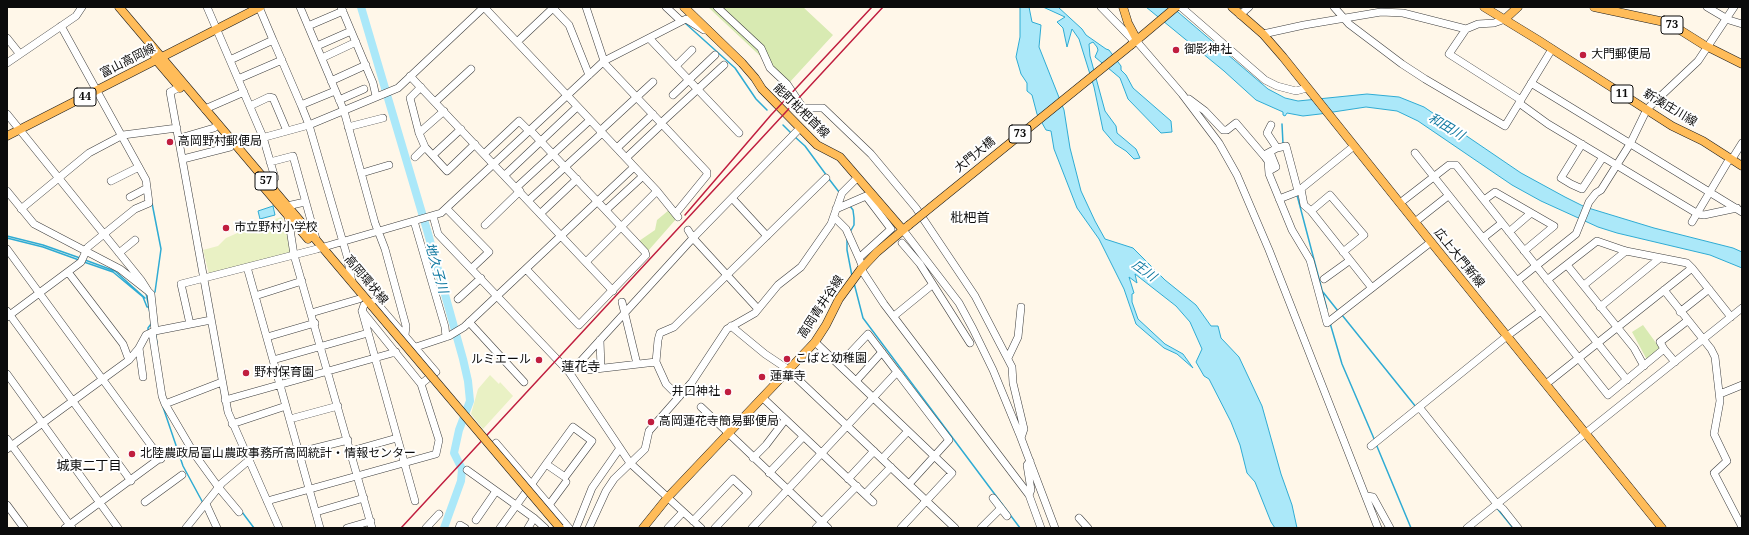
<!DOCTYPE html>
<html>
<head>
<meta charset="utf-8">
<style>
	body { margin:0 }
	#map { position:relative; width:1749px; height:535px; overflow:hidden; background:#fff7e9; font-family:"Noto Serif",serif }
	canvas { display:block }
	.frame { position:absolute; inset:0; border:8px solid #0b0b0b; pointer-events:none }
</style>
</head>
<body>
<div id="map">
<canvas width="1749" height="535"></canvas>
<div class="frame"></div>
</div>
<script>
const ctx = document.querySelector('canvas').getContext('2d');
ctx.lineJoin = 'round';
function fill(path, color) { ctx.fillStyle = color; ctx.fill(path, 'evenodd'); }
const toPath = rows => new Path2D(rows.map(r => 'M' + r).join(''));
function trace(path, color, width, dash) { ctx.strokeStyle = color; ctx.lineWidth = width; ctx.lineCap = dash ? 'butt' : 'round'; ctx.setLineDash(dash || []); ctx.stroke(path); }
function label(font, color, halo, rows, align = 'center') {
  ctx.font = font + ' "Noto Serif","Noto Sans JP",serif'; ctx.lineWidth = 4; ctx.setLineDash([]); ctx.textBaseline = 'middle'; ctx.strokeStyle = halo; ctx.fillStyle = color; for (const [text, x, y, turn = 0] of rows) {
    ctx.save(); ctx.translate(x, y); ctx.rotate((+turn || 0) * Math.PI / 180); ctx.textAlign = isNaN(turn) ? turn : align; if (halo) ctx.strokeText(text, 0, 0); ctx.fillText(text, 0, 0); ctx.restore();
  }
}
fill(toPath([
	[708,7,803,7,833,35,789,83],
	[669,210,677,218,648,251,639,241,655,230,657,220],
	[1643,325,1659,347,1658,352,1647,360,1632,332]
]), '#d8eab2');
fill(toPath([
	[282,217,284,225,286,225,291,252,209,274,203,250,218,246,226,238,258,224],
	[490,375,499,384,500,382,513,396,483,429,471,414,478,389]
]), '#e9f1c4');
const water = toPath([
	[1020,7,1029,7,1032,22,1041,25,1039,47,1064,110,1070,148,1081,191,1095,221,1105,239,1133,248,1165,280,1196,305,1211,326,1218,326,1221,338,1239,357,1262,406,1281,474,1292,505,1297,528,1275,528,1271,522,1255,482,1247,473,1240,445,1231,422,1209,379,1204,376,1196,362,1202,349,1190,322,1176,306,1135,274,1137,283,1129,277,1134,293,1132,294,1132,302,1138,319,1165,344,1183,354,1193,368,1177,354,1164,348,1136,324,1124,289,1099,239,1077,208,1054,149,1051,131,1046,130,1037,114,1032,95,1027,91,1027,83,1021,74,1016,57,1020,37,1020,7],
	[1043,7,1058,7,1082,29,1086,35,1106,49,1109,50,1121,66,1121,70,1126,75,1133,88,1171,121,1172,132,1161,133,1128,99,1120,78,1095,57,1098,50,1097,47,1093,42,1089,44,1090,56,1105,111,1116,126,1117,133,1136,149,1140,158,1134,159,1126,151,1115,144,1103,130,1094,87,1079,39,1072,29,1067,47,1063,28,1057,22,1065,17,1043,7],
	[1146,7,1172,7,1268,89,1285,98,1298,101,1367,94,1399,97,1424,107,1521,173,1565,197,1585,207,1654,228,1733,248,1742,252,1742,268,1710,255,1617,233,1598,227,1574,216,1541,201,1512,185,1418,121,1397,111,1366,107,1320,114,1303,116,1287,113,1285,116,1283,115,1283,112,1256,100,1224,71,1146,7],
	[273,206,275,215,260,219,258,211,273,206]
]);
fill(water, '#abe8f9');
trace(water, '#2fabd3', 1);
trace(toPath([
	[685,23,735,68,756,99,767,110],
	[1282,124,1283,144],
	[783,125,791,133],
	[795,137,805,146,827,176],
	[829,179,839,192],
	[1297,195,1327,309],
	[152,203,161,249,155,292],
	[850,206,853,210,854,218,854,225,850,232],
	[7,236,43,245,80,258],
	[7,238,43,247,79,260],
	[847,238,847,250,852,276],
	[85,260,115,271,145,298],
	[84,262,113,272,143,297,147,307,149,307],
	[854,283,863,318,1020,528],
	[1323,292,1338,311],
	[146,293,150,313],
	[1342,315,1416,407],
	[1330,323,1342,364,1375,441],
	[148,331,148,328,151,324],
	[156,336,157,344],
	[163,407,183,466,203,503],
	[1376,444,1411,528],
	[1496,507,1513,528],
	[242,512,254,528]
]), '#2fabd3', 1.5);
trace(toPath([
	[361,7,427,230,463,359,468,381,470,401,459,430,454,453,462,469,461,481,444,528]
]), '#abe8f9', 8);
const minor = toPath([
	[207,7,263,137,275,178,269,185],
	[259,7,273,40],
	[300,7,344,111,375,223,385,249,406,326,405,335],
	[341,7,373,83,376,96],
	[484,7,657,191,678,217],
	[552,7,569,25,589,75],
	[586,7,605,64,661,123],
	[666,7,681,21],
	[717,7,761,48,770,68,787,84,803,108,823,108,871,154,916,208,975,296,1012,367,1013,383,1024,429,1021,438],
	[1101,7,1135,42],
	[1181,7,1265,80,1277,86,1296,91,1307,88],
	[1334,7,1349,24,1402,64,1425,79,1505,126,1552,49],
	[1707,7,1729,20,1742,24],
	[1240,15,1249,7],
	[308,26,343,11],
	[1466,29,1449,54,1521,100],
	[1263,34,1304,25,1381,12,1403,13,1466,29,1478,24,1494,23,1505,19],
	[7,38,19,53],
	[649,38,739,133],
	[1137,40,1139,44,1182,94,1219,143,1237,175,1269,250,1378,528],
	[517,42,553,8],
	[317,46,351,31],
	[322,58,356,42],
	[230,60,273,40,301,105],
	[7,63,76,16,82,7],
	[676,66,692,50],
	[410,76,613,291],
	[238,79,282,60],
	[331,81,366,65],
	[1531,83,1742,212],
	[180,87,170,92,228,412,279,528],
	[421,87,410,98,419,133,425,147,447,171,475,144],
	[335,91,301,105,309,125,347,256,352,282],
	[673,95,715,55],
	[1189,99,1205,111,1223,130,1227,130,1236,123,1265,157,1268,161,1269,174,1292,230,1310,260,1327,323,1431,242],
	[339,100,364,89],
	[435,102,471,69],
	[1519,103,1548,124,1698,214,1704,215,1737,208],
	[250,106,269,97,273,98,287,131],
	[205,109,244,92],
	[7,114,141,280,148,291],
	[662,124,707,172,707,175,676,213],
	[348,127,383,118],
	[600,131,653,82],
	[419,133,444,111],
	[180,138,214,128,218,124],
	[1582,144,1561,178,1571,184,1582,189,1603,157],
	[236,145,309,125,398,88,484,7],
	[617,148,653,114],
	[1277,148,1286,146,1298,191],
	[1415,153,1608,395,1664,349,1675,362],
	[484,154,519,121,529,131],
	[433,155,461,129],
	[1264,155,1277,148,1267,133,1271,125],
	[415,157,425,147],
	[626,158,662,124,661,123,724,65],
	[183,159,230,147],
	[1732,159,1742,143],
	[270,162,293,156,316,239],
	[1269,171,1276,167,1270,152],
	[362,173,389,165],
	[505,175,577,107],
	[111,181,139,167],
	[517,187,590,120],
	[1301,189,1304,205,1311,211,1372,288],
	[7,191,34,224,120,269,148,291,151,294,155,331],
	[130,197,147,188],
	[732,198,767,236],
	[1279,199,1297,192,1354,146],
	[529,200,602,133],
	[1484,200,1495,192,1554,226,1524,251],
	[1400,203,1449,165,1456,165,1627,380],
	[287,206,305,202],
	[21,209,89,153,123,135,177,128],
	[447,209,489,252,472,268],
	[836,209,866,196,891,229,859,258,863,268],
	[606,210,643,176],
	[1311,211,1330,195,1364,235,1343,252],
	[541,213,577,179],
	[288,216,294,255,372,528],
	[433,216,438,234,569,372,630,463,701,528],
	[834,217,846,229,859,258],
	[414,221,445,327,446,337],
	[1415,222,1448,196],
	[1692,222,1730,158],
	[485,225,520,191],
	[688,230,693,238,758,309],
	[903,230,959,303,973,329,993,370,1021,438,1055,528],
	[1509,232,1531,213],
	[1483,238,1502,223],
	[902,243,920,264,970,343],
	[7,249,161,459],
	[119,253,135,240],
	[586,262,657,191],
	[1567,265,1634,348,1644,366],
	[247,267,320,528],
	[526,269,579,325,646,255,645,252,530,130],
	[861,269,884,304,1029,495,1041,528],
	[68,272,123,344,129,360],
	[1324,279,1349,261],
	[1547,280,1597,241,1626,251,1687,263,1692,268,1731,317],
	[1517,281,1576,234,1589,202,1596,193,1601,190,1630,144,1647,109,1698,61,1734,7],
	[1584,285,1626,251],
	[1664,290,1711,349,1715,357,1720,401,1714,434,1727,461,1714,473,1742,527],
	[255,296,302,281],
	[458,299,481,278],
	[622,302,637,364],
	[370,303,375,301,436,372,421,384],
	[364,305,362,311,415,501],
	[1600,307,1660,258],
	[7,311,131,481],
	[1680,312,1709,289],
	[311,313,359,299],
	[894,316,932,285],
	[7,317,81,262,88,247,125,217,135,209,149,203,146,180,61,26],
	[469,322,524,382],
	[190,324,181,284,317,249,441,213,604,61,686,19,704,30,708,30],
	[731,326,765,354,786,368,955,528],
	[152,332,162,396,165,404,195,455,219,488,239,512],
	[267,337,315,323],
	[600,340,601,368],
	[815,342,952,473,901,528],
	[416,347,449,336,464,327,634,167],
	[139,348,143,377],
	[1664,349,1660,342,1687,321],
	[1008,358,1018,337,1021,307],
	[273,360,368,333],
	[580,362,587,370,656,362],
	[569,372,580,362,693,238,800,128],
	[897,372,949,440,909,484],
	[7,374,118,528],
	[856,381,882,352],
	[1546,384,1692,268],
	[1720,394,1742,385],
	[679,397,666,384,656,362,658,340,660,333,674,327,680,321,826,178],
	[763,398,873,502],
	[225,400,396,352],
	[165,404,222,382],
	[701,407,828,528],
	[1419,407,1497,504,1503,509,1518,528],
	[290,419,338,406],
	[232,424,286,406],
	[7,439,72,528],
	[496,443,569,528],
	[1371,446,1507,336,1541,311],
	[7,449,129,360,139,348,146,335,155,331,211,320],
	[351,451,397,438],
	[300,452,348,440],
	[753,458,766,445,785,420],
	[882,459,908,431],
	[467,470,534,518,545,528],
	[769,473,803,437],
	[848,479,874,451],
	[865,494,891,467],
	[1029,495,1031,490,1027,465,1030,461],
	[1367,496,1373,497,1390,528],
	[993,498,1007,516],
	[267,501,436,454,439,440,421,384,362,311],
	[145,502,182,475],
	[206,504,217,528],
	[7,505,24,528],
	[549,505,566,482],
	[316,512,364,498],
	[1079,518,1088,528],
	[476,520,496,491],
	[693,521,733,479,748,493,715,528],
	[65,528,167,453],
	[186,528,222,483,248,461],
	[347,528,371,521],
	[426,528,439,514],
	[459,528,460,525,465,528],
	[500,528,531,485,546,464,573,427,592,441,565,477,546,464],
	[528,528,534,518],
	[576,528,592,488,620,448],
	[589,528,606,491,614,479,645,449,649,431,692,382,727,329,755,313,778,285,801,267,831,224,842,193,857,178],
	[668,528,683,512],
	[752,528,897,372,868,334,839,365],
	[816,528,857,486],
	[981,528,1001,508],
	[1467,528,1742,308]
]);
const major = toPath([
	[119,7,372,306],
	[684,7,742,63,755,78,762,89,817,145,840,157,903,230],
	[1123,7,1128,23,1137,40],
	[1232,7,1263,34,1283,57,1431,242,1662,528],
	[1484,7,1538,40,1672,126,1703,141,1742,166],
	[1594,7,1669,23,1704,45,1742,64],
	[1505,19,1518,7],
	[1131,45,1176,7],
	[153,51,157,61,180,88],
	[7,136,260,7],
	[261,184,308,239],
	[643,528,668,497,815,342,826,325,839,299,861,269,877,252,909,225]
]);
trace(minor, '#3e3e3e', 8);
trace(major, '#1c1c1c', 9);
trace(minor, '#fff', 7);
trace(major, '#ffbc59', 8);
trace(toPath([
	[685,215,771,115,872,7],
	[401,528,883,7]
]), '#c01e3f', 1.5);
const majorBridge = toPath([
	[909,225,1131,45],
	[372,306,560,528]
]);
trace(majorBridge, '#1c1c1c', 9, []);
trace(majorBridge, '#ffbc59', 8);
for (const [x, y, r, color] of [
	[1176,50,4,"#c01e3f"],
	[1583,55,4,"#c01e3f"],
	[170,142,4,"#c01e3f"],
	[226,228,4,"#c01e3f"],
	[787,359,4,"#c01e3f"],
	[539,360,4,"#c01e3f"],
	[246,373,4,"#c01e3f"],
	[762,377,4,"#c01e3f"],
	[728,392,4,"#c01e3f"],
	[651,422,4,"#c01e3f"],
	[132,454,4,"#c01e3f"]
]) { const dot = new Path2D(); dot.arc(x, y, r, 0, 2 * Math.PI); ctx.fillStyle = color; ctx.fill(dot); trace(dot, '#fff', 1.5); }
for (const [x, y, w] of [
	[1672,25,22],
	[1622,94,22],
	[85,97,22],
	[1020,134,22],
	[266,181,22]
]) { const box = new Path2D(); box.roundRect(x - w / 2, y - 9, w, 18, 3); ctx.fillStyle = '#fff'; ctx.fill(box); trace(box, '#0b0b0b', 1); }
label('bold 11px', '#0b0b0b', null, [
	["73",1672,25],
	["11",1622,94],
	["44",85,97],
	["73",1020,134],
	["57",266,181]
]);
label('12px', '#0b0b0b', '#fff', [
	["御影神社",1184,50],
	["大門郵便局",1591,55],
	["高岡野村郵便局",178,142],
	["市立野村小学校",234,228],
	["こばと幼稚園",795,359],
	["ルミエール",531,360,"right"],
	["野村保育園",254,373],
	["蓮華寺",770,377],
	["井口神社",720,392,"right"],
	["高岡蓮花寺簡易郵便局",659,422],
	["北陸農政局富山農政事務所高岡統計・情報センター",140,454]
], 'left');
label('12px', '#0b0b0b', '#fff', [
	["富山高岡線",128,61,-27],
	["新湊庄川線",1670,108,31],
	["能町枇杷首線",801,111,44],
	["大門大橋",975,155,-39],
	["広上大門新線",1459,258,51],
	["高岡環状線",366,280,50],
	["高岡青井谷線",821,307,-57]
]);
label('italic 13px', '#1079a1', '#fff', [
	["和田川",1446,127,31],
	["地久子川",436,268,74],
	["庄川",1144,271,36]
]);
label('13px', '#0b0b0b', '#fff', [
	["枇杷首",970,218],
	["蓮花寺",581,367],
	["城東二丁目",89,466]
]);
</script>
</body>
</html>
